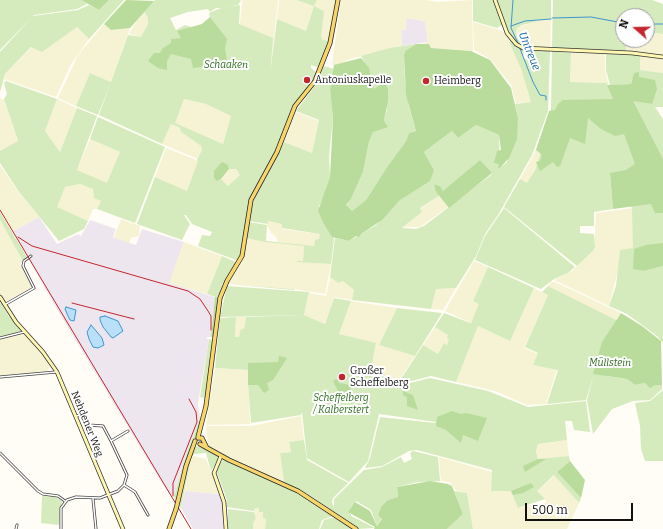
<!DOCTYPE html>
<html>
<head>
<meta charset="utf-8">
<style>
	body { margin:0 }
	#map { position:relative; width:663px; height:529px; overflow:hidden; background:#fffdf5; font-family:Bitter,serif }
	canvas { display:block }
	.north { position:absolute; left:615px; top:8px; width:40px; height:40px; box-sizing:border-box; background:#fff; border:1px solid #a0a0a0; border-radius:50%; rotate:290deg; font-size:11px; font-weight:700; line-height:16px; text-align:center; color:#111 }
	.north::after { content:''; display:block; margin:auto; width:14px; height:18px; background:#c4262e; clip-path:polygon(50% 0,100% 100%,50% 72%,0 100%) }
	.scale { position:absolute; left:525px; top:503px; width:108px; height:18px; box-sizing:border-box; border:2px solid #111; border-top:0; padding-left:5px; font-size:12px; line-height:14px; white-space:nowrap; color:#111; -webkit-text-stroke:3px #fff; paint-order:stroke }
</style>
</head>
<body>
<div id="map">
<canvas width="663" height="529"></canvas>
<div class="north">N</div>
<div class="scale">500 m</div>
</div>
<script>
const ctx = document.querySelector('canvas').getContext('2d');
ctx.lineJoin = 'round';
function fill(path, color) { ctx.fillStyle = color; ctx.fill(path, 'evenodd'); }
const toPath = rows => new Path2D(rows.map(r => 'M' + r).join(''));
function trace(path, color, width, dash) { ctx.strokeStyle = color; ctx.lineWidth = width; ctx.lineCap = dash ? 'butt' : 'round'; ctx.setLineDash(dash || []); ctx.stroke(path); }
function label(font, color, halo, rows, align = 'center') {
  ctx.font = font + ' Bitter,serif'; ctx.lineWidth = 4; ctx.setLineDash([]); ctx.textBaseline = 'middle'; ctx.strokeStyle = halo; ctx.fillStyle = color; for (const [text, x, y, turn = 0] of rows) {
    ctx.save(); ctx.translate(x, y); ctx.rotate((+turn || 0) * Math.PI / 180); ctx.textAlign = isNaN(turn) ? turn : align; if (halo) ctx.strokeText(text, 0, 0); ctx.fillText(text, 0, 0); ctx.restore();
  }
}
fill(toPath([
	[406,18,425,21,428,42,402,46,401,30],
	[39,217,57,244,78,234,81,236,90,220,116,229,113,237,136,245,142,229,184,242,170,283,215,297,211,337,207,337,207,339,209,339,198,403,200,418,186,455,175,493,173,494,170,495,163,485,58,311,13,231],
	[185,491,220,494,223,505,224,529,193,529,181,508]
]), '#eee6ef');
fill(toPath([
	[242,0,278,0,270,74,260,70,240,24],
	[279,0,296,0,314,6,317,0,337,0,330,41,323,40,321,37,322,20,320,19,323,10,314,7,306,31,277,19],
	[341,0,427,0,437,2,472,0,473,51,431,48,429,44,424,44,428,41,425,21,406,18,406,30,401,30,402,46,350,59,339,65,332,65],
	[144,11,149,18,148,24,141,37,129,34,138,18],
	[551,19,550,49,527,47,522,44,516,33,518,27,535,22,535,20],
	[473,22,497,29,507,34,511,39,509,42,521,69,531,102,516,103,511,85,490,59,474,50],
	[104,24,111,30,130,28,111,82,90,73,76,106,58,98,78,55],
	[77,27,89,39,71,64,56,97,4,79,5,74,32,47,42,51],
	[647,32,663,34,663,56,626,52,626,40,647,40],
	[571,53,605,53,605,69,608,83,570,82],
	[640,55,663,58,663,73,640,70],
	[0,96,1,99,4,99,18,142,0,151],
	[57,99,77,108,60,152,45,131],
	[184,99,207,104,231,116,223,144,174,123],
	[296,112,319,121,312,153,284,142],
	[171,124,180,128,181,132,201,146,202,150,198,159,162,144],
	[90,139,120,152,108,184,77,170],
	[166,148,199,161,187,191,155,177],
	[536,150,542,155,527,184,520,179],
	[0,165,19,193,39,217,13,231,0,209],
	[230,168,236,169,240,175,228,186,221,179],
	[80,184,93,189,101,201,97,209,93,209,88,221,56,207,65,187],
	[439,196,448,207,420,227,403,227,422,212,420,209],
	[633,208,634,248,629,250,618,270,609,306,554,280,572,271,594,250,596,213],
	[121,219,140,226,139,236,131,238,129,243,114,237],
	[0,220,23,261,20,264,32,287,5,302,0,295],
	[268,221,283,224,282,229,320,234,320,240,314,246,300,246,304,246,303,262,331,264,325,294,294,289,228,284,243,260,247,238,297,245,277,243,277,238,271,233,267,225],
	[184,242,222,256,207,294,169,283],
	[474,261,488,267,473,301,480,304,471,323,445,311],
	[330,277,338,283,343,281,355,290,352,300,334,297,325,324,304,315,309,293,326,296],
	[551,282,555,282,621,313,615,321,548,286],
	[456,288,443,310,431,309,436,289],
	[534,288,548,295,524,348,538,354,533,365,557,369,546,404,527,405,495,391,456,382,478,326,510,341],
	[351,301,397,308,379,345,415,356,402,376,395,382,371,370,376,344,339,334],
	[236,317,246,317,244,330,239,338,235,337],
	[435,327,449,335,450,340,447,345,444,343,438,354,423,345],
	[24,334,44,355,50,367,46,372,0,376,0,338],
	[215,368,248,370,250,424,206,425],
	[301,416,304,440,289,442,291,452,280,453,284,482,241,465,208,446,206,426,251,426],
	[567,440,569,456,539,460,536,451,538,444],
	[193,456,206,459,220,494,185,491,191,458],
	[439,457,492,472,491,491,511,491,519,508,536,504,537,506,547,502,537,491,555,475,579,503,567,529,473,529,467,493,457,491,449,482,441,481],
	[255,508,259,508,263,512,266,518,265,529,253,529,253,523,256,518,254,512]
]), '#f6f3d4');
fill(toPath([
	[0,0,81,0,87,4,77,9,34,15,0,50],
	[109,0,124,0,89,39,77,27,42,52,31,47,5,74,0,92,0,52,33,16,78,10,89,5,99,10],
	[155,0,241,0,238,5,221,8,240,5,239,24,273,38,270,74,277,19,306,31,314,6,296,0,317,0,314,6,324,11,321,37,323,40,330,41,320,68,311,65,311,68,317,73,315,81,298,100,276,151,254,191,239,261,198,246,202,235,210,236,212,232,192,224,186,215,184,215,190,224,182,240,137,224,155,177,187,191,198,161,197,160,202,150,201,146,181,132,180,128,171,124,162,144,99,115,128,35,141,37,148,24,148,18,144,11],
	[216,8,221,8,209,13,210,18,201,25,194,28,185,25,176,30,170,18,188,12,208,9,210,12],
	[184,99,206,104,231,116,223,144,175,123],
	[228,165,229,169,236,169,240,175,228,186,221,179,217,181],
	[473,0,493,0,500,9,496,0,551,0,551,19,536,20,535,22,522,25,517,28,516,33,518,39,527,49,518,45,504,31,502,25,497,28,473,21],
	[553,0,652,0,663,4,663,34,647,32,647,16,623,16,623,40,626,40,626,52,552,49],
	[511,39,524,50,523,57,531,63,534,62,531,61,529,51,550,51,548,111,532,155,498,215,485,234,476,256,456,288,436,289,431,309,352,300,354,290,343,281,338,283,330,277,335,238,349,241,376,225,400,200,434,170,424,152,452,131,458,138,476,125,499,135,500,168,507,162,518,118,515,104,531,102,521,69,509,42],
	[480,160,492,174,424,226,416,229,403,228,403,227,422,212,420,208,439,196,434,184,440,186,443,192],
	[416,44,405,51,404,55,405,82,409,107,416,131,409,133,406,141,387,167,366,200,352,211,346,206,351,199,363,172,369,142,373,132,384,121,387,109,372,86,372,77,361,56,390,48],
	[552,51,571,53,570,82,608,83,607,85,632,100,652,104,639,77,639,73,632,79,631,84,610,85,606,70,606,54,640,55,640,70,663,73,663,107,655,107,663,119,663,264,635,269,644,271,663,266,663,343,657,336,627,314,609,306,616,286,620,250,633,248,632,208,610,173,613,209,594,212,594,226,580,226,580,233,594,234,595,247,593,251,577,266,504,207,520,179,527,183,535,170,541,152,536,150,551,110],
	[324,66,334,69,330,90,333,118,329,157,330,177,324,197,319,206,334,239,331,264,297,262,294,290,228,284,294,289,297,261,303,261,304,246,265,242,247,238,249,222,267,225,266,241,314,246,315,240,319,239,320,234,282,228,282,224,268,221,268,224,249,221,252,205,257,193,284,142,312,153,319,120,296,111,317,83],
	[90,73,111,82,98,115,76,106],
	[6,81,57,99,45,131,60,152,77,108,97,116,77,170,107,183,120,152,90,139,98,117,165,147,135,223,97,209,101,201,94,198,93,189,80,184,65,187,57,207,88,221,84,229,59,241,19,192,0,163,0,151,18,141,4,99,7,94,4,83],
	[504,208,575,267,568,273,554,279,541,289,475,260,485,236],
	[0,212,27,257,23,261,0,220],
	[222,256,238,263,222,285,219,298,207,294],
	[488,267,534,288,510,341,478,326,456,382,431,376,392,386,403,376,423,345,438,354,444,343,447,345,449,340,447,338,448,335,435,327,444,313,473,324,471,323,479,304,473,301],
	[227,286,309,292,304,315,325,324,334,298,351,301,339,334,376,343,371,370,395,382,389,386,390,388,430,378,488,391,528,407,586,401,590,432,574,430,572,421,565,421,567,440,538,444,536,451,538,459,569,456,570,461,557,472,581,498,579,503,554,475,537,491,545,499,518,508,511,491,491,491,492,470,417,450,409,451,382,466,365,468,370,458,380,417,435,423,436,422,379,414,368,461,349,482,310,460,307,458,302,412,301,415,251,423,248,383,249,363,248,370,215,368,220,318,236,317,235,337,239,337,241,329,244,329,246,317,303,315,220,317],
	[548,286,616,320,606,376,627,379,635,385,645,383,662,385,662,389,650,400,633,401,612,409,593,434,587,400,594,374,586,400,547,404,558,370,533,365,538,353,525,347,548,295,542,292],
	[0,303,1,303,8,315,22,332,0,337],
	[397,308,442,313,415,356,379,345],
	[209,339,215,341,207,398,200,397],
	[663,390,663,461,645,461,641,449,640,426,635,403,650,401],
	[200,418,203,418,198,436,195,439,176,502,173,494,175,493,186,455],
	[304,440,307,460,348,483,333,498,332,502,334,507,334,499,364,470,382,467,401,457,404,463,412,459,410,453,413,451,438,457,440,481,417,482,397,487,398,497,388,500,382,518,377,526,371,510,356,501,350,509,351,516,375,528,358,529,302,492,325,507,315,499,284,482,280,453,291,452,289,442],
	[198,446,215,454,218,457,218,459,211,471,206,453,194,454,191,458,181,508,177,506,187,465,193,449],
	[224,459,293,489,333,516,322,520,319,529,265,529,266,519,263,518,263,512,259,512,259,508,255,508,254,511,227,507,227,500,216,470,219,463],
	[454,491,467,493,473,529,447,529,463,514],
	[42,496,55,497,62,501,59,525,41,523],
	[228,509,254,512,256,518,253,523,253,529,256,529,228,529],
	[335,517,353,529,320,529,324,520]
]), '#d5ebbd');
fill(toPath([
	[81,0,109,0,99,10],
	[126,0,154,1,130,28,111,30,104,24],
	[210,17,227,39,225,48,227,61,215,65,193,68,191,59,171,54,167,61,167,70,158,68,148,61,154,53,160,53,163,48,171,43,171,39,181,38,177,31,202,24],
	[416,44,429,44,431,48,471,51,490,60,511,88,518,118,517,139,509,158,500,168,498,168,499,164,494,163,497,151,501,150,499,135,476,125,458,138,452,131,424,152,434,170,430,181,400,200,382,220,361,234,359,237,356,236,349,241,332,237,324,224,318,211,330,177,333,118,330,90,334,65,361,58,369,68,374,89,385,82,388,89,388,101,384,121,388,127,373,132,369,142,363,172,351,199,346,205,352,211,366,200,387,167,406,141,409,133,416,131,406,95,404,55,405,51],
	[639,72,639,77,655,80,657,89,652,104,633,101,663,159,663,213,655,213,651,204,613,209,610,173,626,170,635,164,624,134,615,136,601,129,588,118,585,144,570,138,560,166,557,167,553,162,540,171,536,162,540,161,542,155,536,150,549,111,555,110,558,104,563,100,613,99,607,85,631,84,634,73],
	[480,160,492,173,449,208,436,192,434,184,440,186,443,191],
	[222,162,228,165,229,169,221,179,217,181,214,178,214,171],
	[663,243,663,266,644,271,633,269,634,249,646,245],
	[215,297,219,298,214,336,211,337],
	[621,313,642,326,661,341,662,385,655,385,650,388,645,383,635,385,627,379,593,374,602,342],
	[279,356,287,358,273,380,267,383,269,390,264,393,258,385,248,385,248,363,278,362],
	[336,379,339,383,351,385,350,403,338,391,333,381],
	[403,391,413,395,418,410,407,406,407,397,403,395],
	[452,411,461,414,466,413,487,418,478,441,463,435,461,443,446,430,436,426,437,417],
	[538,459,546,459,525,472,523,466],
	[570,461,585,480,581,498,557,472],
	[430,481,448,484,452,486,463,514,447,529,374,529,375,527,348,512,355,502,370,511,377,526,382,519,378,515,382,506,388,500,398,497,397,487],
	[531,483,534,487,523,493,513,495,511,491]
]), '#b9dc9c');
const water = toPath([
	[66,307,76,310,74,321,70,320,68,316,65,309,66,307],
	[105,316,118,321,123,331,113,338,111,337,103,327,100,320,100,317,105,316],
	[91,325,102,338,104,345,98,348,93,347,89,339,87,332,91,325]
]);
fill(water, '#b9e0f7');
trace(water, '#3f96cf', 1);
trace(toPath([
	[513,0,511,28,518,43],
	[552,18,591,17,623,23],
	[647,24,663,24],
	[511,26,525,21,551,19],
	[519,46,533,82,540,95,546,96,546,100]
]), '#3f96cf', 1);
const street = toPath([
	[6,304,34,288,23,266,24,261,31,256],
	[0,338,24,332],
	[0,377,56,372],
	[76,416,81,415,89,425,103,426,111,441],
	[0,453,38,491,43,494,58,496,65,501],
	[124,485,135,492,148,515],
	[93,499,96,529],
	[16,529,17,525],
	[61,529,61,508,67,500,76,497,100,498,118,491,124,485,127,475,111,441,128,431]
]);
const secondary = toPath([
	[495,0,507,33,516,44,523,48,632,53,663,57],
	[0,297,16,322,43,352,57,372,123,529],
	[221,456,214,473,224,502,226,529]
]);
const primary = toPath([
	[198,437,206,406,220,298,227,281,242,256,251,200,277,152,295,106,315,81,330,43,338,0],
	[198,438,202,438,206,446],
	[200,444,229,460,298,491,356,529],
	[178,501,186,466,195,441],
	[169,529,176,509]
]);
trace(street, '#444', 3);
trace(secondary, '#333', 4.5);
trace(primary, '#222', 5);
trace(street, '#fff', 1.5);
trace(secondary, '#fff6b0', 3);
trace(primary, '#f9d66b', 3.5);
trace(toPath([
	[0,210,191,529],
	[18,237,32,246,188,291,200,299,208,311,211,316,211,330],
	[72,303,134,319],
	[173,496,173,483,197,422,196,412,189,399]
]), '#c4262e', 1);
const primaryBridge = toPath([
	[176,509,178,501]
]);
trace(primaryBridge, '#222', 5, []);
trace(primaryBridge, '#f9d66b', 3.5);
for (const [x, y, r, color] of [
	[307,80,4,"#c4262e"],
	[426,81,4,"#c4262e"],
	[342,377,4,"#c4262e"]
]) { const dot = new Path2D(); dot.arc(x, y, r, 0, 2 * Math.PI); ctx.fillStyle = color; ctx.fill(dot); trace(dot, '#fff', 1.5); }
label('italic 10px', '#2f6b1f', '#fff', [
	["Schaaken",226,65],
	["Müllstein",610,363],
	["Scheffelberg",341,398],
	["/ Kalberstert",341,410]
]);
label('10px', '#111', '#fff', [
	["Antoniuskapelle",315,80],
	["Heimberg",434,81],
	["Großer",350,371],
	["Scheffelberg",350,383]
], 'left');
label('10px', '#111', '#fff', [
	["Nehdener Weg",87,424,68]
]);
label('italic 11px', '#1768a6', '#fff', [
	["Untreue",529,51,68]
]);
</script>
</body>
</html>
